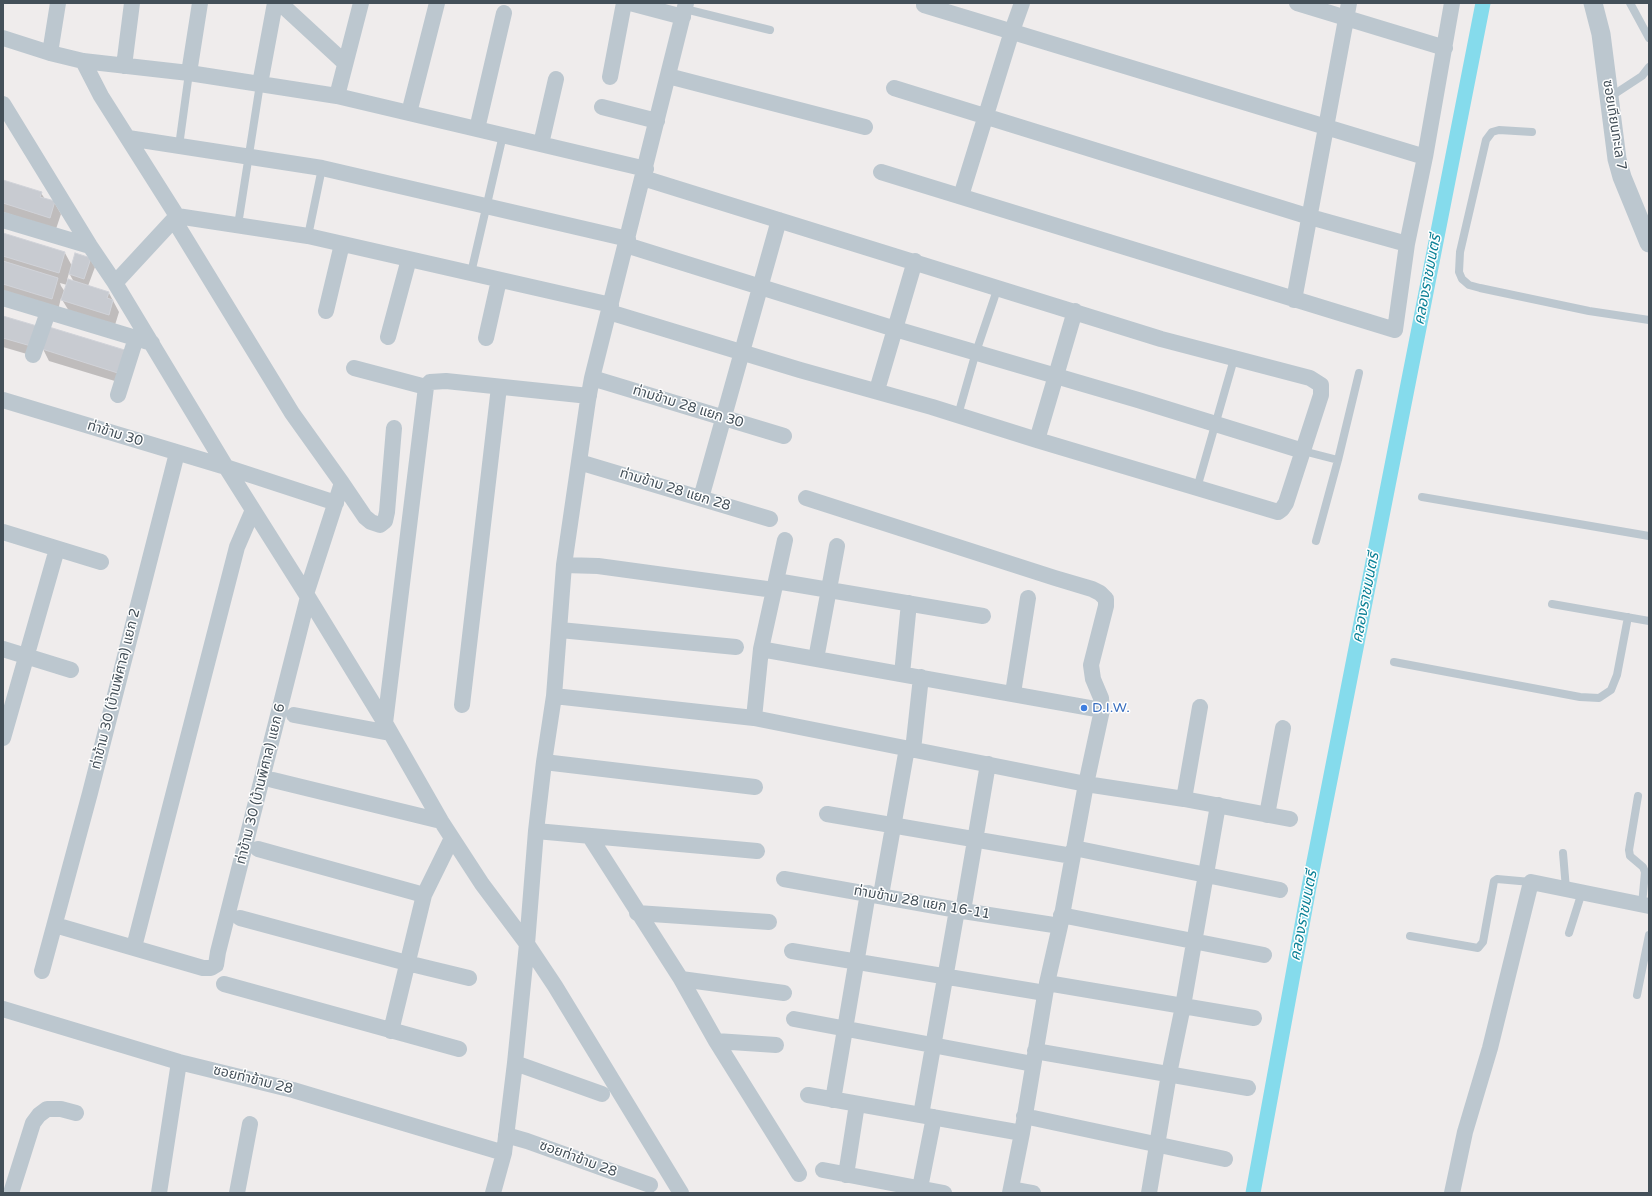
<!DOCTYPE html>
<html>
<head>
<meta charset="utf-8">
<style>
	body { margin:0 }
	#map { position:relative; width:1652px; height:1196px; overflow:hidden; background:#efecec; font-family:"Varela Round",sans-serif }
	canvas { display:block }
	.frame { position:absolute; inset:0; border:4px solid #445059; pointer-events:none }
</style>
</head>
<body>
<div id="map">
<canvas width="1652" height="1196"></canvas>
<div class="frame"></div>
</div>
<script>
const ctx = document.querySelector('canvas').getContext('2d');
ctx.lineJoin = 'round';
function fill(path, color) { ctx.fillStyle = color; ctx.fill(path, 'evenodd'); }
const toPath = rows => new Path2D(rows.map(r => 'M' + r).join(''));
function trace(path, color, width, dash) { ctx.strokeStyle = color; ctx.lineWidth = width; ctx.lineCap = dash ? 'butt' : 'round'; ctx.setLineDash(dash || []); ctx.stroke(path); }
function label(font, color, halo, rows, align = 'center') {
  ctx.font = font + ' "Varela Round","Noto Sans Thai",sans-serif'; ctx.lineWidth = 3; ctx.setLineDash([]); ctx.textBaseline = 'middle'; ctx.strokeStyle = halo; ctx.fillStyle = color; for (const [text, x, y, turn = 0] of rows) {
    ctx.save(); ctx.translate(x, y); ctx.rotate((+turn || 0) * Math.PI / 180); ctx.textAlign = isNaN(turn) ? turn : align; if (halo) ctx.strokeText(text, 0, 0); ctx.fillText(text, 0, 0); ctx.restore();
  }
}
fill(toPath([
	[3,181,41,193,45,199,54,202,61,214,56,229,3,212],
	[3,234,65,253,72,266,90,259,95,267,88,286,109,293,119,312,115,325,69,311,61,298,58,310,3,293],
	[69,273,74,282,67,280],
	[60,283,67,285,65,292,61,286],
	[3,317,36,327,37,357,3,347],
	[43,349,127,352,128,385,49,361]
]), '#0003');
trace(toPath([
	[1253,1193,1309,887,1483,3]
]), '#85dbec', 15);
const building = toPath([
	[3,180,42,192,40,197,55,201,50,218,3,203,3,180],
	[3,233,65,252,59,273,3,256,3,233],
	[75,253,91,258,84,279,69,274,75,253],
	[3,261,58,278,52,299,3,284,3,261],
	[68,279,109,292,107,298,113,300,109,315,61,300,68,279],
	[3,316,37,326,31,346,3,338,3,316],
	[49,327,128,351,121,374,42,349,49,327]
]);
fill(building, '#c8cbd1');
trace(building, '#d0d2d8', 1);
trace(toPath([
	[1630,3,1649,38],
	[685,9,770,30],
	[1610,97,1642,76,1649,67],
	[1532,132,1499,130,1492,132,1486,140,1460,252,1459,272,1462,279,1469,285,1480,288,1589,311,1649,320],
	[179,146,189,73],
	[238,225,260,84],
	[308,236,322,168],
	[471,273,503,135],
	[958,415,976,352,998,287],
	[1303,451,1338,460],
	[1197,488,1234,359],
	[1422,497,1649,536],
	[1316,541,1338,460,1359,373],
	[1552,604,1649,621],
	[1394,662,1580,697,1599,698,1611,690,1617,675,1628,617],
	[1638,796,1629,850,1630,856,1643,867,1645,872,1642,905],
	[1563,853,1566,889],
	[1569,933,1582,892],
	[1410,936,1478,948,1483,942,1494,881,1497,879,1531,882],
	[1637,995,1649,935]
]), '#bcc7cf', 8);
trace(toPath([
	[280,3,345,63],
	[630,3,683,17],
	[1297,3,1445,48],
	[924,5,1425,157],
	[3,38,50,53,83,61,189,73,337,96,646,169],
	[50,53,58,3],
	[83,61,101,96,177,216,308,236,611,305],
	[124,66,132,3],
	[189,73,200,3],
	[668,76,865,127],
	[610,77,624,3],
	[260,84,275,3],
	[894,88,1310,217,1407,244],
	[337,96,361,3],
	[3,104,90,246,115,283,226,467,308,597,385,723,441,821,482,884,527,944,555,986,681,1193],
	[602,107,657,121],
	[409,113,437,3],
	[477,129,504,13],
	[128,138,322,168,628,239],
	[541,144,556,79],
	[881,172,1395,330,1407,244,1425,157,1452,3],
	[961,196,1012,31,1022,3],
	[3,220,90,246],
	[174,220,292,413,342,483,306,594],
	[626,245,892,328,1138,400,1303,451],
	[115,283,177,216],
	[3,298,152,343],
	[1294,300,1349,3],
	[326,311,342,244],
	[609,312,800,370,932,407,1037,440,1278,512,1282,509,1286,503,1321,395,1321,385,1310,378,1161,339,643,178],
	[388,337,409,259],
	[486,338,499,280],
	[33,355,48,312],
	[354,368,426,387],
	[592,378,784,436],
	[877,390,915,261],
	[118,395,136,338],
	[3,400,226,467,336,503],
	[1037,440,1075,311],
	[579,462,770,519],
	[342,483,365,517,371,522,380,525,385,521,387,512,394,428],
	[701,498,779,220],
	[806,498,1055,578,1092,589,1100,593,1106,599,1106,606,1091,665,1093,679,1101,698,1102,710,1086,784,1060,926,1047,983,1022,1133,1010,1193],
	[3,532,101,562],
	[785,540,761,649,754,718,1086,784,1184,799,1290,819],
	[564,565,598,566,774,590],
	[776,581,983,616],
	[560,630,736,647],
	[3,649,71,670],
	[761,649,1102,710],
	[816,659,837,546],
	[902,674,909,603],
	[1013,693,1028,598],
	[554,696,754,718],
	[462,705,499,387],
	[294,715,390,733],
	[385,723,426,387,430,382,446,381,589,396],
	[3,738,57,549],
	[913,750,921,677],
	[544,762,755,787],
	[273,780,441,821],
	[1184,799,1200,707],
	[827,814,1072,856],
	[1267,815,1283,728],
	[536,831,757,851],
	[590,837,681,979,716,1041,799,1174],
	[1074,848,1280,890],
	[258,849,424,895],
	[784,879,963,911,1060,926],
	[881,895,907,748],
	[963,911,988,764],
	[637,913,769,922],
	[1061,915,1264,955],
	[240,918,407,963,469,978],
	[55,925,203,968,211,968,216,965,218,952,308,597],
	[134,947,237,547,253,510],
	[792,951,1045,993],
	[42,971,90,793,177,453],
	[681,979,784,993],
	[1047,983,1254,1018],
	[224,984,459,1049],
	[3,1009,179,1062,293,1090,504,1153],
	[794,1019,1033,1064],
	[391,1031,424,895,452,838],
	[716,1041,776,1045],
	[1035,1051,1248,1088],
	[515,1063,602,1094],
	[808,1095,1022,1133],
	[833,1100,868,893],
	[921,1115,957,910],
	[1024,1116,1225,1159],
	[506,1135,527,1141,650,1185],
	[823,1170,944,1193],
	[846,1175,857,1104],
	[920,1188,934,1117],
	[1011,1189,1033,1193],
	[11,1193,33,1123,39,1115,47,1109,61,1109,76,1113],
	[159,1193,179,1062],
	[237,1193,250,1124],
	[493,1193,504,1153,515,1063,527,944,536,831,544,762,554,696,564,565,588,400,592,378,686,3],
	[1149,1193,1169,1074,1183,1006,1218,805],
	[1452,1193,1465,1132,1490,1048,1531,882,1649,906]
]), '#bcc7cf', 16);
trace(toPath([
	[1593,3,1601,34,1617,159,1622,177,1649,243]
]), '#bcc7cf', 19);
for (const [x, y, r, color] of [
	[1084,708,4,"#3f7fe0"]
]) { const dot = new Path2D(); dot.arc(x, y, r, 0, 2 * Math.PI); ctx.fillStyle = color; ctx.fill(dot); trace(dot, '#fff', 1.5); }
label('14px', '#445059', '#fff', [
	["ซอยเทียนทะเล 7",1614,125,81],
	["ท่ามข้าม 28 แยก 30",688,407,17],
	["ท่าข้าม 30",115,434,17],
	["ท่ามข้าม 28 แยก 28",675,490,17],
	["ท่าข้าม 30 (บ้านพิศาล) แยก 2",116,689,-76],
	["ท่าข้าม 30 (บ้านพิศาล) แยก 6",261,784,-76],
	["ท่ามข้าม 28 แยก 16-11",922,903,10],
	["ซอยท่าข้าม 28",253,1080,14],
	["ซอยท่าข้าม 28",578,1159,20]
]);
label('14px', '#366cbe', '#fff', [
	["D.I.W.",1092,708]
], 'left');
label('italic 15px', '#0c8196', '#fff', [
	["คลองราชมนตรี",1428,280,-79],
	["คลองราชมนตรี",1366,598,-79],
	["คลองราชมนตรี",1304,916,-79]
]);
</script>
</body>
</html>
